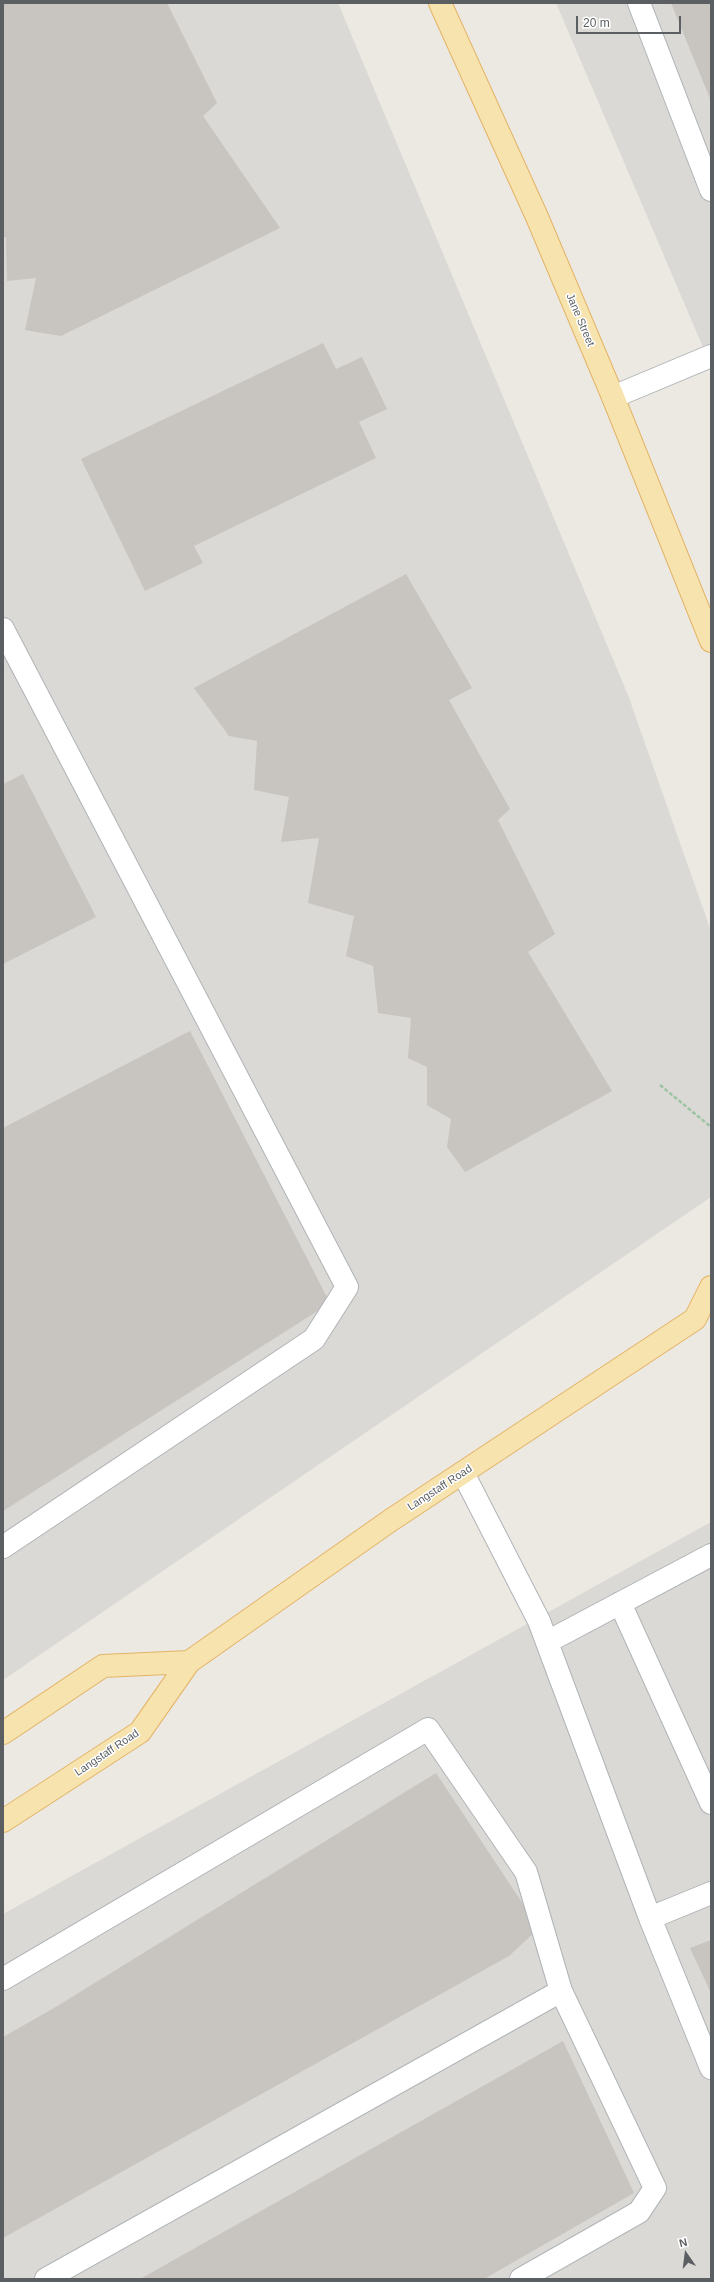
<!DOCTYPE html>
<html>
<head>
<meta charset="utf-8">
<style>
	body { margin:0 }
	#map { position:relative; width:714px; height:2282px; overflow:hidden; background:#ece9e3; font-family:Helvetica,sans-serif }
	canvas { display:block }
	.frame { position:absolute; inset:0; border:4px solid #5b5f62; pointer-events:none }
	.north { position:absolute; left:666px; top:2234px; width:40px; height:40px; -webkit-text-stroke:3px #fff; paint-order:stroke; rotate:346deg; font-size:11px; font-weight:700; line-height:16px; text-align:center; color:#5b5f62 }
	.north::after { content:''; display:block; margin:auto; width:14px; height:18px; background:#5b5f62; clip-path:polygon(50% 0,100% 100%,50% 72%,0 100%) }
	.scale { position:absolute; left:576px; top:16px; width:105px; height:18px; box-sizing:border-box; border:2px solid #5b5f62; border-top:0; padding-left:5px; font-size:12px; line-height:14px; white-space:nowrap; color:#5b5f62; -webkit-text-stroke:3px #fff; paint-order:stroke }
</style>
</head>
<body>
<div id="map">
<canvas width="714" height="2282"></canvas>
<div class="frame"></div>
<div class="north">N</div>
<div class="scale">20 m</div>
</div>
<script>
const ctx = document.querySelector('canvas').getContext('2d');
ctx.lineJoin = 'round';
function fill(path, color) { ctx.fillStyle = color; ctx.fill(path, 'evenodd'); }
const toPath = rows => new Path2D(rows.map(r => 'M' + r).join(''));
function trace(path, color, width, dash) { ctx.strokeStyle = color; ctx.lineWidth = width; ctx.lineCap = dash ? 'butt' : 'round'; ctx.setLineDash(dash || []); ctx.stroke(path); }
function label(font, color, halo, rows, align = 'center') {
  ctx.font = font + ' Helvetica,sans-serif'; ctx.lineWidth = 3; ctx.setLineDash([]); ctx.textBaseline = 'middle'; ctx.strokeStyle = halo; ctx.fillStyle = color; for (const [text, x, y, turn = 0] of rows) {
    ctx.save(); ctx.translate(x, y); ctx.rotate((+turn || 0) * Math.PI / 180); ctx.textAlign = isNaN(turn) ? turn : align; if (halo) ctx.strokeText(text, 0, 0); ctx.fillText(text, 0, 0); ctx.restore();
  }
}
fill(toPath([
	[3,3,338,3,628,695,711,931,711,1197,3,1680],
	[556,3,711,3,711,366],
	[711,1522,711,2279,3,2279,3,1914]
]), '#dbd9d5');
fill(toPath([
	[3,3,167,3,217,103,203,116,280,228,61,336,25,330,36,278,7,281,6,237,3,237],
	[671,3,711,3,711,101],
	[323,343,336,369,362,357,387,409,359,422,376,458,194,546,203,563,145,591,81,459],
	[406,574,472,688,449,700,510,809,498,820,555,934,528,952,612,1091,465,1172,447,1147,451,1119,427,1105,427,1067,408,1058,411,1018,378,1013,373,966,346,956,354,916,308,903,319,838,281,842,289,797,254,790,257,741,229,736,194,688],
	[23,774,96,917,3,964,3,784],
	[190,1031,330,1303,3,1511,3,1128],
	[436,1773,539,1928,509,1956,3,2238,3,2037,54,2008],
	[711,1940,711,1993,690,1948],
	[563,2041,634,2193,484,2279,140,2279]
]), '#c8c4c0');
const minor = toPath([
	[639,3,711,190],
	[613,397,711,356],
	[3,629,347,1287,314,1339,3,1547],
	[463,1473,539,1621,650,1918,711,2068],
	[620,1603,711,1803],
	[547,1642,711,1555],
	[650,1918,711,1893],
	[3,1979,428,1729,526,1872,561,1991,46,2279],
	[521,2279,639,2212,655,2188,561,1991]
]);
const major = toPath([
	[440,3,537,217,613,397,711,641],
	[3,1733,103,1666,189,1662],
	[3,1821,140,1732,189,1662,391,1520,695,1319,711,1287]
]);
trace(minor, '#b0b4b7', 24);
trace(major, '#e3b366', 24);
trace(toPath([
	[660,1085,711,1127]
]), '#9dc4a4', 2.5, [4, 2]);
trace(minor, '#fff', 22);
trace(major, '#f7e3ae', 22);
label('11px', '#5b5f62', '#fff', [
	["Jane Street",580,320,67],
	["Langstaff Road",440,1488,-33],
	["Langstaff Road",107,1753,-34]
]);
</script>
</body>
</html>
